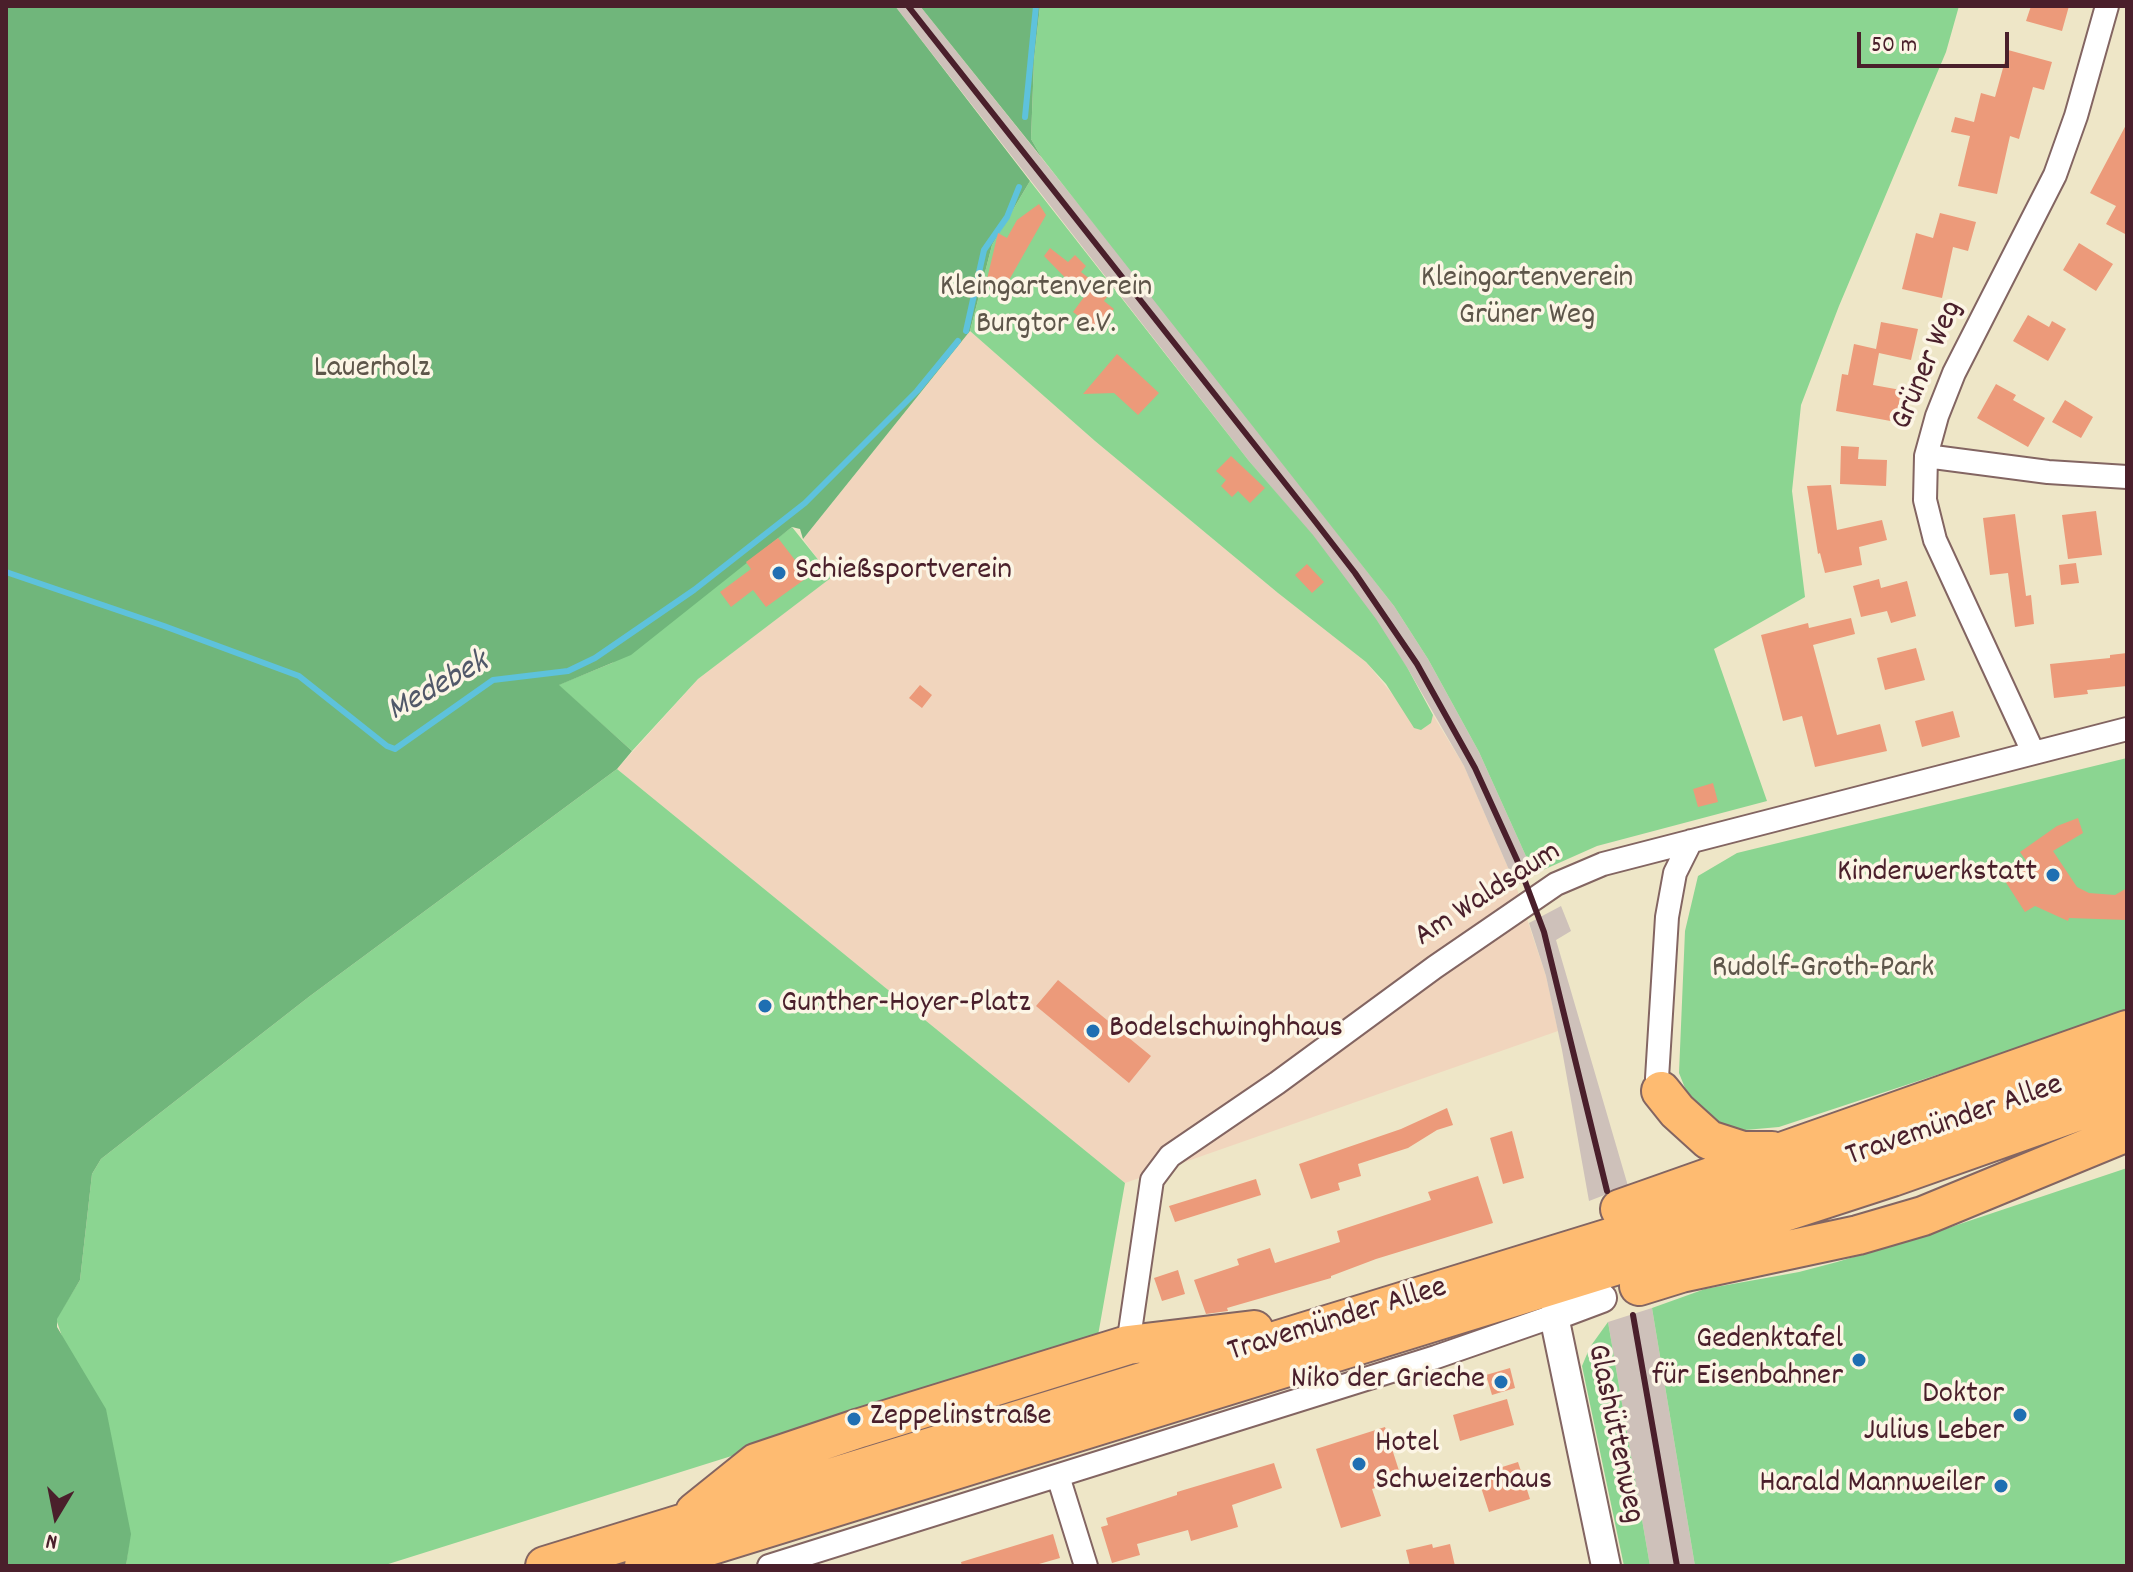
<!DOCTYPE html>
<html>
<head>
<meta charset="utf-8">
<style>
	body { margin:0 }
	#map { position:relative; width:2133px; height:1572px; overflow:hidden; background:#eee6c7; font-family:Dekko,sans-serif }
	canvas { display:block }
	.frame { position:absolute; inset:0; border:8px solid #4a1f2b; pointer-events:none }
	.north { position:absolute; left:16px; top:1476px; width:80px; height:80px; -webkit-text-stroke:6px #fcf5e5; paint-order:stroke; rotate:190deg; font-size:22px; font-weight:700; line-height:32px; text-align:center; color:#4a1f2b }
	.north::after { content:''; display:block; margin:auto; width:28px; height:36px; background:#4a1f2b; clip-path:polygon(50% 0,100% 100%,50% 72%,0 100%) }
	.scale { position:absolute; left:1857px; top:32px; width:152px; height:36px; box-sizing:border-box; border:4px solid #4a1f2b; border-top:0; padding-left:10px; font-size:24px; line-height:28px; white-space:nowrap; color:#4a1f2b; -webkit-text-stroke:6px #fcf5e5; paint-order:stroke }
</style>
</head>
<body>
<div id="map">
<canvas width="2133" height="1572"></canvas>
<div class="frame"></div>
<div class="north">N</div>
<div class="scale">50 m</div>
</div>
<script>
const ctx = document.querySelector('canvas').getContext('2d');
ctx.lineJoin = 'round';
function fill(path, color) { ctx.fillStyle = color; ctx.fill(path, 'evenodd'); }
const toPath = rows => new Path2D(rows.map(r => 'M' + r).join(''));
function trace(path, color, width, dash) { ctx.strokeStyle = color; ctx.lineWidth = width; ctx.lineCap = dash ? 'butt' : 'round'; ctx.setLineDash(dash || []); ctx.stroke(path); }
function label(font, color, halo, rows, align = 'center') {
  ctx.font = font + ' Dekko,sans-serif'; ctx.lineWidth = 7; ctx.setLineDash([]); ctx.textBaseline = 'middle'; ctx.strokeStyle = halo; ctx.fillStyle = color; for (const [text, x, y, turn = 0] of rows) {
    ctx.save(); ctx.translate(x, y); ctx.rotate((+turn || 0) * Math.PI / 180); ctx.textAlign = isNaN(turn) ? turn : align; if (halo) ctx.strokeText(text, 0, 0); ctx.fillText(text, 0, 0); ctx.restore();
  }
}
fill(toPath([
	[970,331,1095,441,1278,593,1366,662,1421,729,1431,723,1433,715,1464,766,1516,886,1546,976,1558,1031,1125,1183,617,769,698,679,831,577,803,539]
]), '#f1d5bd');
fill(toPath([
	[895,6,920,6,1168,316,1394,606,1428,659,1479,752,1534,874,1516,886,1464,766,1408,669,1313,536,1249,461],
	[1561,906,1571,931,1556,940,1628,1186,1589,1201,1562,1050,1546,976,1529,923],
	[1652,1308,1695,1566,1650,1566,1608,1322]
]), '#cec1ba');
fill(toPath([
	[1040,6,1959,6,1946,52,1839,306,1801,405,1792,491,1805,597,1714,649,1767,801,1597,846,1534,874,1479,752,1428,659,1394,606,1042,158,1031,139,1034,60],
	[1030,181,1249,461,1313,535,1376,619,1408,669,1433,715,1431,723,1421,730,1414,728,1386,684,1366,662,1278,593,1095,441,970,331,992,245],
	[792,527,832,577,698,679,632,751,558,685,612,663],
	[2127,758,2127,1012,1779,1127,1745,1130,1714,1122,1687,1093,1679,1073,1685,931,1698,876,1737,853],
	[617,769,1125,1183,1097,1341,382,1566,126,1566,130,1534,56,1319,80,1280,92,1174,101,1159,310,996],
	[2127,1168,2127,1566,1695,1566,1652,1308,1705,1289,1799,1272,1837,1262,1933,1233],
	[1608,1322,1650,1566,1624,1566,1582,1366,1590,1347]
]), '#8bd591');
fill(toPath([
	[6,6,895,6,1030,181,992,245,970,331,803,539,800,529,792,527,631,655,559,685,632,751,617,769,310,996,101,1159,92,1174,80,1280,57,1319,57,1327,106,1409,131,1534,126,1566,6,1566],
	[920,6,1040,6,1034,60,1031,139,1042,158]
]), '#70b67b');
trace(toPath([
	[1025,117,1036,6],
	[966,331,984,250,1007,217,1019,187],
	[6,572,164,626,299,676,387,746,395,749,493,680,568,671,595,658,694,590,805,503,917,391,958,341]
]), '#5ec2dc', 6);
fill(toPath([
	[2031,6,2069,6,2062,31,2026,21],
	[2008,50,2052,62,2044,90,2033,87,2019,139,2010,136,1997,194,1958,186,1970,136,1951,132,1955,117,1974,122,1981,93,1995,97],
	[2127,123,2127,235,2106,224,2116,206,2090,193],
	[1039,204,1046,215,1004,289,987,279,998,233,1007,238,1017,220],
	[1940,213,1976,222,1968,251,1953,247,1942,298,1902,289,1916,233,1933,238],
	[2079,243,2113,264,2096,291,2063,270],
	[1050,248,1068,262,1075,255,1086,266,1081,272,1109,294,1104,301,1114,309,1097,330,1073,312,1084,297,1044,256],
	[2028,315,2049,327,2052,321,2066,329,2048,361,2013,341],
	[1881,322,1918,329,1911,360,1879,353,1873,385,1901,390,1896,422,1836,411,1842,374,1848,375,1854,344,1876,349],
	[1117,354,1159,393,1138,415,1114,393,1083,394],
	[1996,384,2016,395,2013,400,2045,418,2028,447,1977,418],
	[2065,400,2093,417,2081,438,2052,422],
	[1841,446,1859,447,1858,459,1887,460,1886,486,1840,484],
	[1231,456,1265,488,1250,503,1238,491,1232,497,1221,486,1226,480,1216,471],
	[1831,485,1837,530,1882,520,1887,540,1859,547,1862,565,1825,573,1820,553,1818,554,1807,486],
	[2096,511,2102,555,2068,559,2062,515],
	[2015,514,2026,596,2031,595,2034,624,2015,627,2008,573,1990,575,1983,518],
	[778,538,808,577,766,607,753,590,731,607,720,592,751,569,746,562],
	[2076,563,2079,583,2061,585,2059,565],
	[1307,564,1324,582,1312,593,1295,575],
	[1879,579,1881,588,1907,581,1916,616,1891,623,1887,611,1861,617,1853,586],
	[1851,618,1855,634,1813,645,1837,735,1880,724,1887,751,1815,767,1802,716,1783,721,1761,635,1808,623,1809,628],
	[1916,648,1925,680,1885,690,1877,658],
	[2127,653,2127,686,2087,690,2088,694,2054,698,2050,664,2110,658,2110,655],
	[920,685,932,695,922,708,909,698],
	[1953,711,1960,737,1922,747,1915,721],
	[1713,783,1718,802,1698,807,1693,789],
	[2078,818,2083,833,2053,851,2077,887,2089,893,2115,895,2127,888,2127,920,2069,918,2068,921,2035,906,2025,912,2005,881,2029,865,2020,852,2057,826],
	[1058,980,1151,1056,1129,1083,1036,1006],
	[1447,1108,1453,1125,1437,1130,1408,1148,1358,1164,1361,1176,1338,1183,1340,1190,1311,1199,1299,1164,1401,1129],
	[1512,1131,1524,1178,1503,1184,1490,1138],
	[1478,1176,1493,1223,1376,1259,1331,1276,1331,1278,1227,1308,1228,1311,1206,1314,1194,1280,1239,1265,1237,1259,1270,1248,1275,1263,1340,1242,1337,1231,1431,1200,1428,1192],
	[1256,1179,1261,1195,1175,1222,1169,1206],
	[1178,1270,1185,1294,1162,1301,1154,1278],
	[1510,1368,1515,1388,1492,1395,1486,1375],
	[1507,1399,1514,1425,1460,1441,1453,1415],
	[1385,1427,1402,1480,1372,1489,1381,1516,1341,1528,1316,1449],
	[1518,1462,1530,1499,1489,1512,1477,1475],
	[1274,1463,1282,1488,1232,1505,1238,1527,1191,1541,1188,1530,1137,1544,1140,1555,1112,1563,1101,1527,1108,1525,1106,1518,1177,1495,1177,1492],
	[1053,1534,1060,1558,1032,1566,962,1566,961,1562],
	[1432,1544,1433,1548,1450,1544,1455,1566,1410,1566,1406,1550]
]), '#ec9a7a');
const minor = toPath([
	[1926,456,2048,472,2127,477],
	[2033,752,1935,540,1925,500,1926,456,1937,416,1954,373,2055,175,2076,116,2107,6],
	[1661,1091,1657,1078,1667,917,1675,873,1691,841],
	[1128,1345,1152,1180,1170,1156,1277,1083,1435,967,1556,884,1603,864,2127,729],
	[1058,1476,1086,1566],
	[769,1566,1436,1357,1554,1316]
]);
const tertiary = toPath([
	[1602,1298,1554,1316,1606,1566]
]);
const trunk = toPath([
	[1661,1091,1677,1111,1709,1140,1743,1151,1772,1151],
	[1620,1209,2127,1030],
	[1639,1286,1681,1273,1858,1235,1923,1216,2127,1132],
	[695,1512,756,1463,860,1428,1128,1345,1254,1330],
	[545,1566,1642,1228,1915,1139,2127,1064],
	[644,1566,1695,1241,1892,1177,2127,1094]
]);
trace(minor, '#836562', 26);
trace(tertiary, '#836562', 32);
trace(trunk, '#836562', 42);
trace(minor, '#fff', 22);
trace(tertiary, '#fff', 28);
trace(trunk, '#febb71', 38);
trace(toPath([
	[908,6,1314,520,1355,573,1417,664,1475,768,1517,860,1544,932,1607,1191],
	[1633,1315,1677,1566]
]), '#4a1f2b', 6);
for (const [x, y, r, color] of [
	[779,573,8,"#1f6fb2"],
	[2053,875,8,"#1f6fb2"],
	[765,1006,8,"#1f6fb2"],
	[1093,1031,8,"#1f6fb2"],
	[1859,1360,8,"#1f6fb2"],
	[1501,1382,8,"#1f6fb2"],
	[2020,1415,8,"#1f6fb2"],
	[854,1419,8,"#1f6fb2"],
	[1359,1464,8,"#1f6fb2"],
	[2001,1486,8,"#1f6fb2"]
]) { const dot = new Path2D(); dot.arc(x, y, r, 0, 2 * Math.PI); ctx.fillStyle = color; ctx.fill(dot); trace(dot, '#fcf5e5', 3); }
label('32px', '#5e564a', '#fcf5e5', [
	["Kleingartenverein",1527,281],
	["Grüner Weg",1527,318],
	["Kleingartenverein",1046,290],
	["Burgtor e.V.",1046,327],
	["Lauerholz",372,371],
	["Rudolf-Groth-Park",1823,971]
]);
label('32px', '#4a1f2b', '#fcf5e5', [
	["Grüner Weg",1929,366,-67],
	["Am Waldsaum",1489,896,-33],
	["Travemünder Allee",1955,1123,-19],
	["Travemünder Allee",1338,1322,-17],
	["Glashüttenweg",1613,1434,78]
]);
label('32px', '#4a1f2b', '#fcf5e5', [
	["Schießsportverein",795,573],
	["Kinderwerkstatt",2037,875,"right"],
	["Gunther-Hoyer-Platz",781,1006],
	["Bodelschwinghhaus",1109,1031],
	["Gedenktafel",1843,1342,"right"],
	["für Eisenbahner",1843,1379,"right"],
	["Niko der Grieche",1485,1382,"right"],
	["Doktor",2004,1397,"right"],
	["Julius Leber",2004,1434,"right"],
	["Zeppelinstraße",870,1419],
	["Hotel",1375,1446],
	["Schweizerhaus",1375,1483],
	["Harald Mannweiler",1985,1486,"right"]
], 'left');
label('italic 34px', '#515869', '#fcf5e5', [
	["Medebek",439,689,-29]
]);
</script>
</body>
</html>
